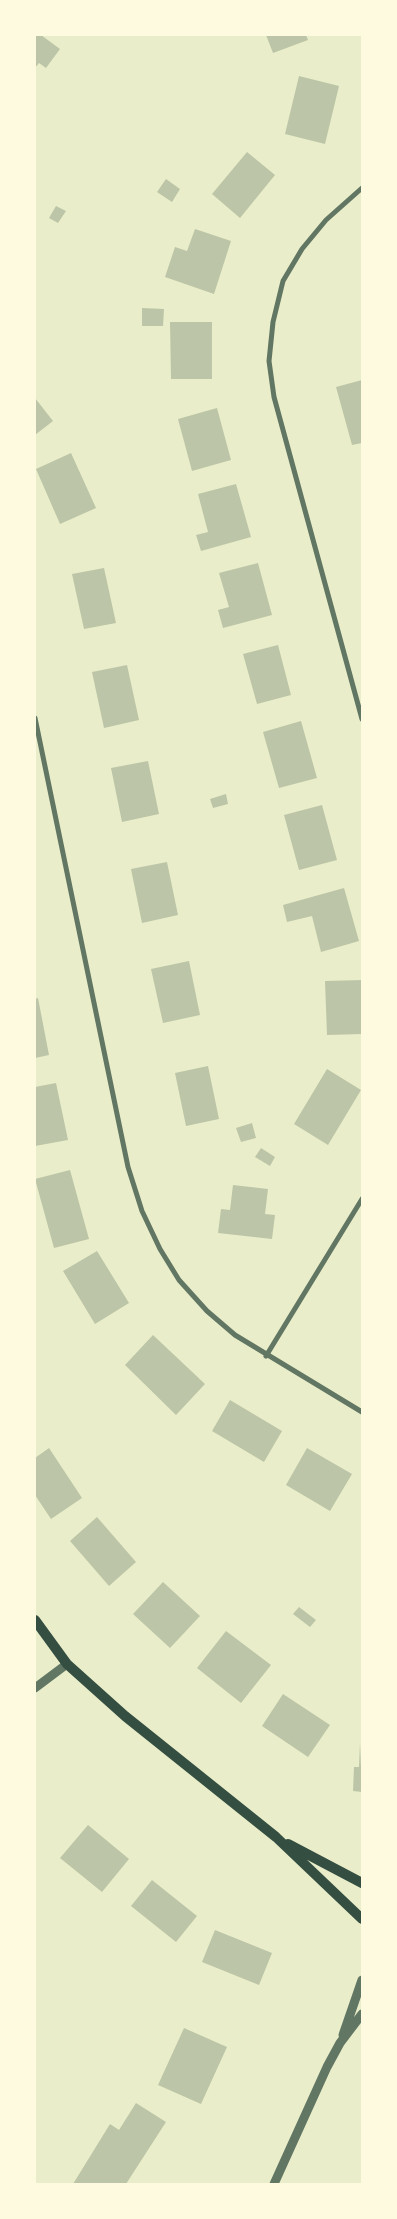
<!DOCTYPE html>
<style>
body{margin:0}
#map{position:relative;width:397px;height:2219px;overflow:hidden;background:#e9edc9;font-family:Figtree,sans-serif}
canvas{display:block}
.frame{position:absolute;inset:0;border:36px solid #fefae0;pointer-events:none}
</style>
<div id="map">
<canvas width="397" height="2219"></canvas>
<div class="frame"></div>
</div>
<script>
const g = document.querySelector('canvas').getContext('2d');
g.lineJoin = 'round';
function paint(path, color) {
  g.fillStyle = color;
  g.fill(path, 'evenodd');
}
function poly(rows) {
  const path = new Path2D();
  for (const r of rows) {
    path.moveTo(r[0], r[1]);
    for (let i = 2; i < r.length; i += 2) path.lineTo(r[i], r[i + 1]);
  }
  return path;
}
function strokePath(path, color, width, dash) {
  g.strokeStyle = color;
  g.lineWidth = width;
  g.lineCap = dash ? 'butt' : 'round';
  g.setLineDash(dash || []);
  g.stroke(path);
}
const building = poly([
 [35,35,41,35,60,49,46,68,39,63,35,68],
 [266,35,306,35,308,40,273,53],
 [299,76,339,86,325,144,285,134],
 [247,152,275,175,240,218,212,194],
 [166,179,180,189,172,202,157,192],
 [56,206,66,211,58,223,49,218],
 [195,229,231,241,214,294,165,277,175,247,187,251],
 [142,308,164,309,163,326,142,326],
 [170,322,212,322,212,379,171,379],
 [362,380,362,443,352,445,336,387],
 [35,398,53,421,35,435],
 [217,408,231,460,192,471,178,419],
 [71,453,96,508,60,524,36,469],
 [236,484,251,537,201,551,196,535,208,532,198,494],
 [258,563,272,615,223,628,218,610,229,607,219,573],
 [104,568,116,623,84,629,72,574],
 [278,645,291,695,257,704,243,654],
 [127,665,139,720,104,728,92,672],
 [301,721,317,778,279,788,263,732],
 [148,761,159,814,122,822,111,768],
 [226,794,228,804,213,808,210,799],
 [322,805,337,860,299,870,284,815],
 [167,862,178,915,142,923,131,869],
 [344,888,359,941,321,952,312,916,287,922,283,905],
 [189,961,200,1015,163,1023,151,969],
 [362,980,362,1034,327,1035,325,981],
 [38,998,49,1055,35,1058,35,999],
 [208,1066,219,1119,186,1126,175,1073],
 [327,1069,361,1090,328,1145,294,1124],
 [56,1083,68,1140,35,1146,35,1087],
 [252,1123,256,1138,241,1142,236,1128],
 [261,1148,275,1157,270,1166,255,1157],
 [70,1170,89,1239,54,1248,35,1179],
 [233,1185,268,1189,265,1214,275,1215,272,1239,218,1233,221,1209,230,1210],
 [97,1251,129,1303,95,1324,63,1271],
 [153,1335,205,1384,176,1415,125,1365],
 [230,1400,282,1431,264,1462,212,1431],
 [49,1448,82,1498,51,1519,35,1495,35,1458],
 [307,1448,352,1474,330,1511,286,1485],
 [97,1517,136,1562,109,1586,70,1541],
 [163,1582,200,1616,170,1648,133,1614],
 [299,1607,316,1620,310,1627,293,1614],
 [226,1631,271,1665,241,1703,197,1668],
 [283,1694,330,1725,308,1757,262,1726],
 [360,1743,362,1792,353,1791,354,1767,359,1767],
 [88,1825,129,1859,102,1892,60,1858],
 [152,1880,197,1916,176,1942,131,1906],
 [215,1930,272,1953,259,1985,202,1962],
 [184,2028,227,2047,201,2104,158,2085],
 [136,2103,166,2122,126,2184,73,2184,110,2124,119,2130]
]);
const minor = poly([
 [362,188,326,220,302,249,283,281,273,322,269,361,274,397,362,719],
 [35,718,128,1167,142,1211,160,1249,179,1280,207,1311,235,1335,362,1412],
 [266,1356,362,1199]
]);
const tertiary = poly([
 [35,1688,67,1664],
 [343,2035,362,1980],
 [274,2184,327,2067,340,2043,362,2014]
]);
const secondary = poly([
 [35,1620,67,1664,125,1716,276,1837,362,1919],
 [288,1844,362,1883]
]);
paint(building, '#bcc5a7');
strokePath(minor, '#617663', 5);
strokePath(tertiary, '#617663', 9);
strokePath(secondary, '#344e41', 10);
</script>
